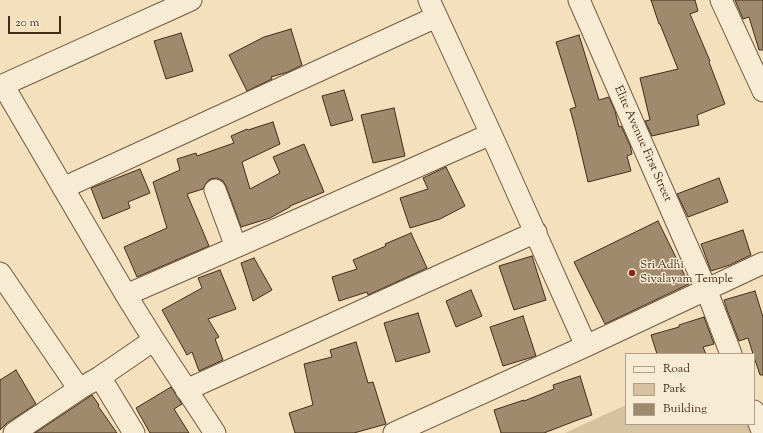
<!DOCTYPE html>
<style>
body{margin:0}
#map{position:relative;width:763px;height:433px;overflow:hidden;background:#f4e0bc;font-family:"Sorts Mill Goudy",serif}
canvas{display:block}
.legend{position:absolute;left:625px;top:353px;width:130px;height:72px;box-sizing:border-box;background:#f8ebd3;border:1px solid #b09f88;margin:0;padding:5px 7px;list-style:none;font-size:12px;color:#432c18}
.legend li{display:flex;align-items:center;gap:8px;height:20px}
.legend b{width:20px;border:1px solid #b09f88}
.scale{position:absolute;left:8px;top:16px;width:53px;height:18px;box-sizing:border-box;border:2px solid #432c18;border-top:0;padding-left:5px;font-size:12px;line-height:14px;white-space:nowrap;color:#432c18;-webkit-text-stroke:3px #f8ebd3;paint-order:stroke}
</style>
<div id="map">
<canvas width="763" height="433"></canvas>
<ul class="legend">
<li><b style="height:5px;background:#f8ebd3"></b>Road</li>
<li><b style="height:11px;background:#d6c1a0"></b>Park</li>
<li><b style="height:11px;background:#9f8a6d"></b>Building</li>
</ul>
<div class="scale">20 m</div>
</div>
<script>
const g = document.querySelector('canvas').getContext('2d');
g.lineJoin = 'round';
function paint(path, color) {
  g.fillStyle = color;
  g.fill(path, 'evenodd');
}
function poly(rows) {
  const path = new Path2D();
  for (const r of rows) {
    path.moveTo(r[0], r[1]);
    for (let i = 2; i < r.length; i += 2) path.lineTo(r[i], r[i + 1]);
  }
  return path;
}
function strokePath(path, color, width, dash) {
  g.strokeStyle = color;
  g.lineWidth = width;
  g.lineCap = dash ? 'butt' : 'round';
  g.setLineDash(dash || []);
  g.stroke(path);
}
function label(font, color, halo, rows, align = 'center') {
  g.font = font + ' "Sorts Mill Goudy",serif';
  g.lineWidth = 3;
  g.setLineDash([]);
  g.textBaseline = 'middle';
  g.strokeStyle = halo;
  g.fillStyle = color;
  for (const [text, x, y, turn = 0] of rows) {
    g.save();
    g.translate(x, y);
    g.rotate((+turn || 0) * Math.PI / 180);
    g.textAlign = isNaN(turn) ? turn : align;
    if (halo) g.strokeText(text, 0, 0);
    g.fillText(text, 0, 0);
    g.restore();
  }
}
const green = poly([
 [626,405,626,424,752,424,755,433,565,433]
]);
const building = poly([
 [651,0,695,0,698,11,690,14,710,61,709,62,725,104,697,115,699,125,652,136,645,121,650,120,640,78,678,69,660,24,659,24,651,0],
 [735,0,763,0,763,50,759,50,749,17,743,19,735,0],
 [291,29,302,65,288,72,271,77,272,79,247,91,229,55,264,37,291,29],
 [181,33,193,71,166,79,154,41,181,33],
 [579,35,599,100,609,97,615,111,619,127,621,126,630,145,632,154,627,156,631,171,588,182,576,131,570,109,576,107,556,42,579,35],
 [344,90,353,120,331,126,322,96,344,90],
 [394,108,405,156,373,163,361,115,394,108],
 [273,122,280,144,242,162,250,189,280,173,273,157,304,144,324,192,290,206,290,207,270,218,241,227,226,186,223,181,217,178,210,179,206,183,203,189,187,194,209,246,137,277,124,247,167,228,153,182,180,170,177,159,196,153,197,156,234,143,231,136,247,129,248,130,273,122],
 [446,167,465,206,440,219,410,228,400,198,428,189,423,178,446,167],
 [140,169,150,193,128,202,130,208,103,219,91,188,140,169],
 [719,178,728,202,688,217,677,194,719,178],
 [658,221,689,284,605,324,574,262,658,221],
 [743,230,751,255,730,265,711,271,701,244,743,230],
 [411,233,427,268,368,295,367,292,339,301,332,277,357,269,353,260,386,246,385,244,411,233],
 [532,256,546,300,514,310,499,266,532,256],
 [254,258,272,290,253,301,241,263,254,258],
 [220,270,236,309,208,319,219,337,215,339,223,360,199,371,192,352,187,355,162,310,202,288,198,278,220,270],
 [471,290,482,316,456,327,446,301,471,290],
 [755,291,763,317,763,375,760,375,754,357,754,354,753,354,748,338,739,341,727,310,724,300,755,291],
 [418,313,430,352,396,362,384,323,418,313],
 [523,316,536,356,503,366,490,327,523,316],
 [704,317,714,344,703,347,706,354,657,354,651,335,679,327,679,325,704,317],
 [356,342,368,383,373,382,386,424,354,433,295,433,289,413,313,405,304,364,332,357,330,350,356,342],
 [16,370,36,404,7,423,0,430,0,380,16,370],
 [580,376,592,415,575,421,544,433,501,433,494,410,524,400,524,401,554,389,553,385,580,376],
 [171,387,182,404,174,409,189,433,150,433,136,408,171,387],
 [92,395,99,405,98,406,117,433,35,433,92,395]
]);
const minor = poly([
 [429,0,491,134,586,346],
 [579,0,706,289,731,354],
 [721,0,763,91],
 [63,188,436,17],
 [236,247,491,134],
 [0,273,79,389,100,377,154,340,215,433],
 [126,295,236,247,215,190],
 [154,340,126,295,3,85,191,0],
 [100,377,134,433],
 [186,390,536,232],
 [754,411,763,433],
 [14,433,79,389],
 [394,433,586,346,763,263]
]);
const markers = [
 [632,273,4,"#8f2418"]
];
const streetNames = [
 ["Elite Avenue First Street",642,144,66]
];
const poiNames = [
 ["Sri Adhi",640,266],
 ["Sivalayam Temple",640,280]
];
paint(green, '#d6c1a0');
paint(building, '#9f8a6d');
strokePath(building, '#432c18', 1);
strokePath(minor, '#6f5941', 23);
strokePath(minor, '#f8ebd3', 21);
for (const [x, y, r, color] of markers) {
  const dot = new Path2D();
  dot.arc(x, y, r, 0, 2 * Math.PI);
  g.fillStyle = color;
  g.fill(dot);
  strokePath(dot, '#f8ebd3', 1.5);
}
label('12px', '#432c18', '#f8ebd3', streetNames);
label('12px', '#432c18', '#f8ebd3', poiNames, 'left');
</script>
